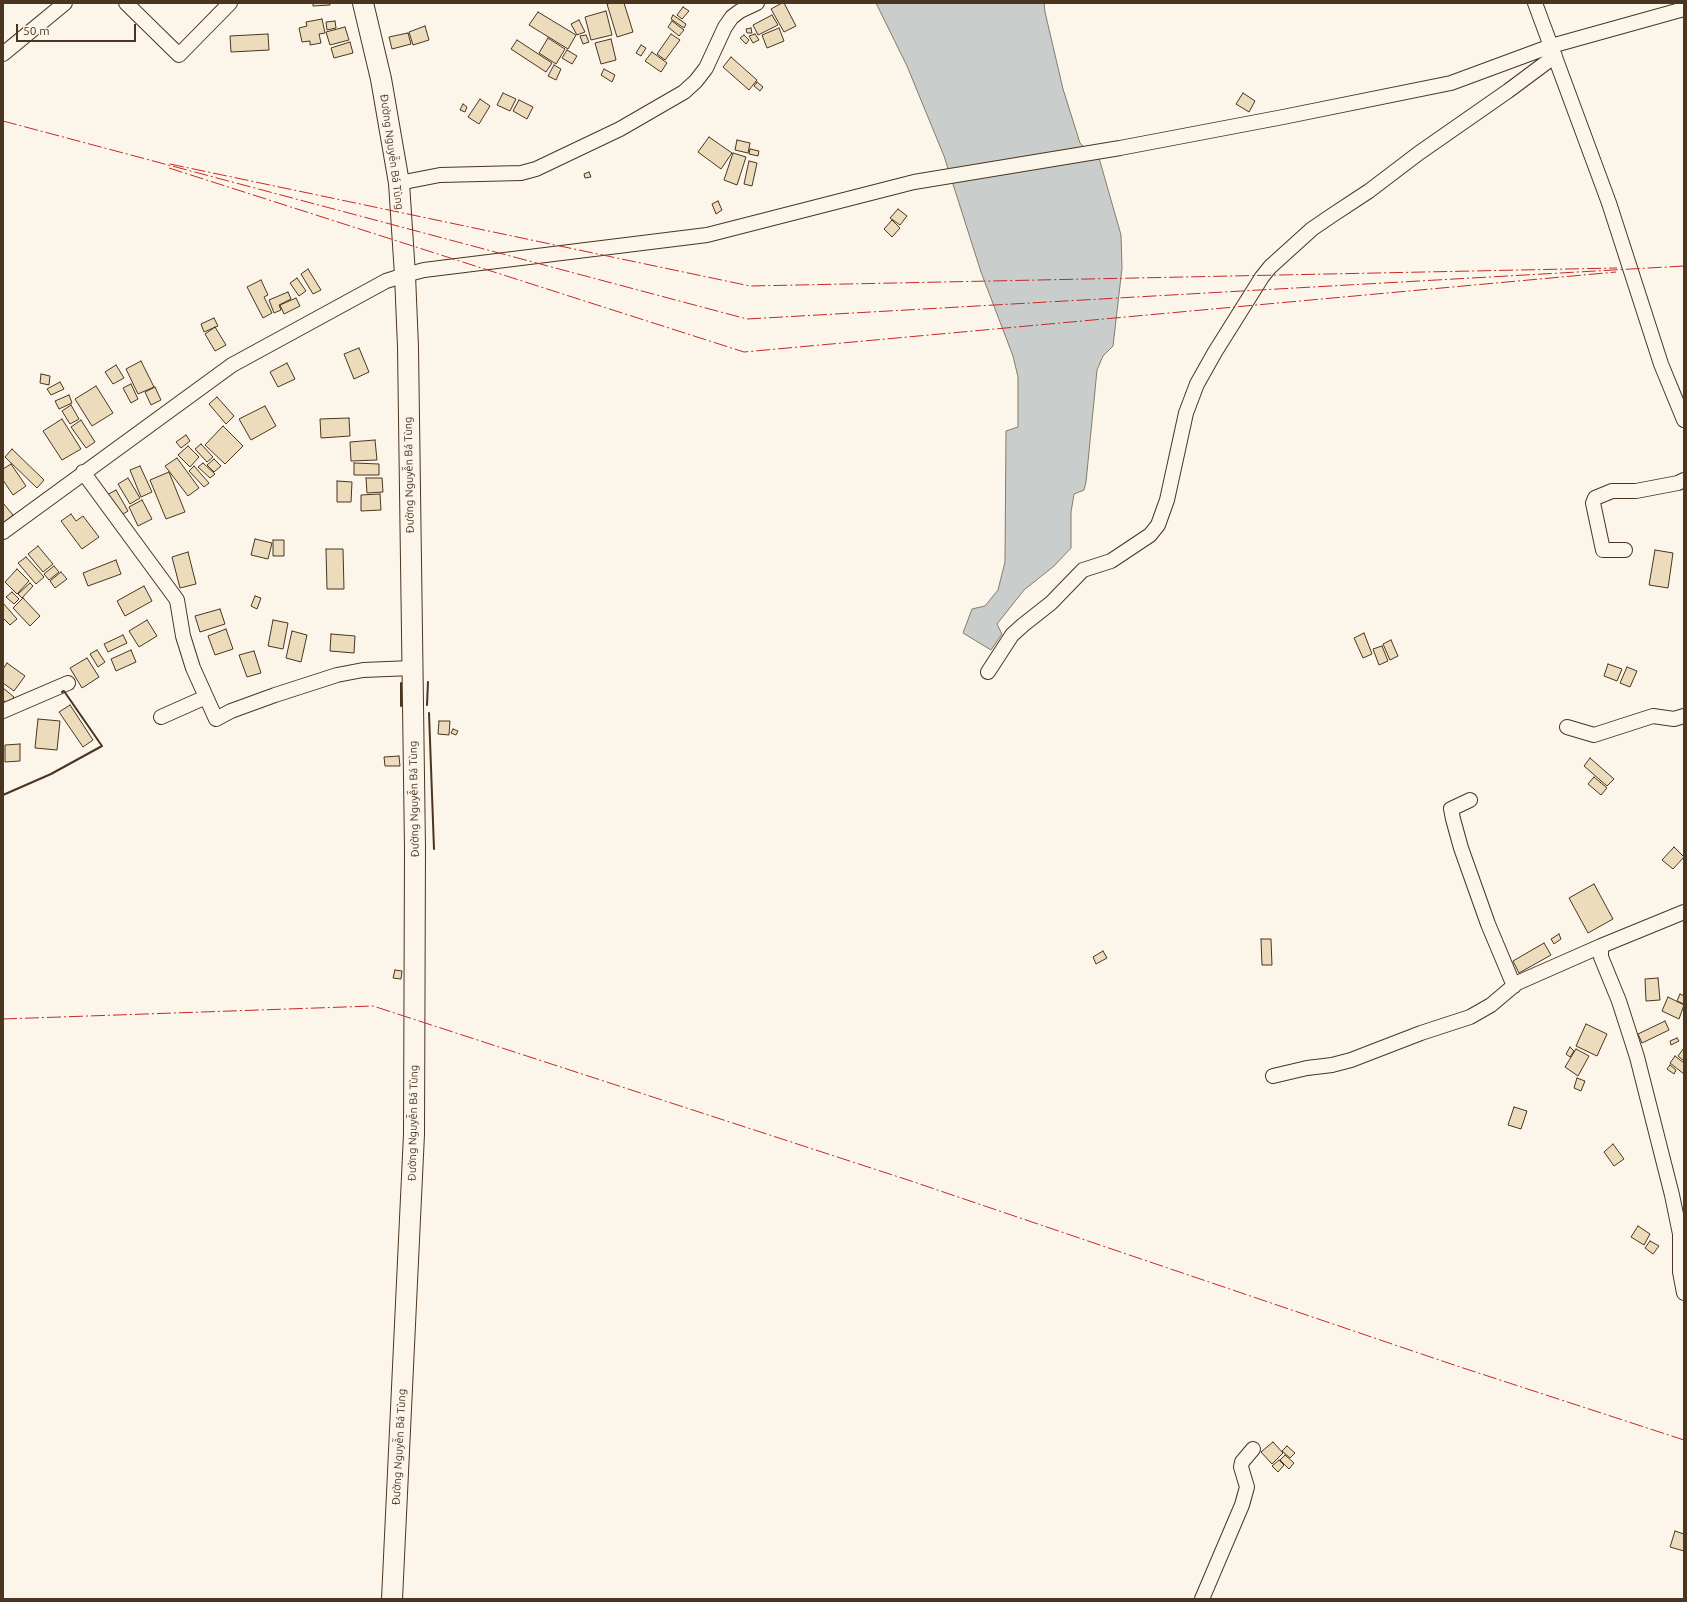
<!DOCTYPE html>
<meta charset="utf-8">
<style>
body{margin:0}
#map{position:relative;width:1687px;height:1602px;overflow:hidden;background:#fbf6e9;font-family:Ubuntu,sans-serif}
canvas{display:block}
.frame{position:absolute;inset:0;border:4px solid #4a3520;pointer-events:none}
.scale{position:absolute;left:16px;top:24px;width:120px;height:18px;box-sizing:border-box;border:2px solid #4a3520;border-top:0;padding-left:5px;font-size:12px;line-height:14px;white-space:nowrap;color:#4a3520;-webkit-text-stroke:3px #fbf6e9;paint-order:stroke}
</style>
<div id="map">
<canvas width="1687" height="1602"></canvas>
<div class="frame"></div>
<div class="scale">50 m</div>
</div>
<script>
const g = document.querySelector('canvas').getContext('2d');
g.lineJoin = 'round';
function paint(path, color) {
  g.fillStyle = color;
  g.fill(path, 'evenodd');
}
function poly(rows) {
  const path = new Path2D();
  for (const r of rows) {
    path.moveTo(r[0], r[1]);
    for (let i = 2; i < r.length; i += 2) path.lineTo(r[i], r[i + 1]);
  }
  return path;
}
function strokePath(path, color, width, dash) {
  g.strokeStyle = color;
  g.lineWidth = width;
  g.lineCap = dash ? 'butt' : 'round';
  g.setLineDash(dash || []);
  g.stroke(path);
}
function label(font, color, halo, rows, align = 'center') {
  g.font = font + ' Ubuntu,sans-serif';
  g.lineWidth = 3;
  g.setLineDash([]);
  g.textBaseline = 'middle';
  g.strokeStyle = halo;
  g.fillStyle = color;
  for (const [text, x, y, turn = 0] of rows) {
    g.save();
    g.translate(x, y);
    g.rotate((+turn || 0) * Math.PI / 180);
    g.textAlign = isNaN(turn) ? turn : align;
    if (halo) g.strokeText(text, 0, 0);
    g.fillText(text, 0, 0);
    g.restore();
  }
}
const water = poly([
 [876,3,1044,3,1045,12,1063,89,1080,143,1088,151,1099,158,1121,235,1122,268,1113,346,1103,356,1097,370,1086,482,1084,490,1074,494,1071,512,1071,548,1054,566,1024,590,997,624,1002,634,991,650,963,633,972,609,985,606,998,590,1005,562,1006,431,1018,427,1018,377,1013,356,981,272,944,156,907,66,876,3]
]);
const building = poly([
 [313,3,330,3,330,5,313,6,313,3],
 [611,3,624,3,633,32,617,37,607,4,611,3],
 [782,3,784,3,796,26,784,32,771,9,782,3],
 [683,7,689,11,682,19,677,15,683,7],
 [606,11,612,35,591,40,585,17,606,11],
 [538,12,576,35,568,49,529,25,538,12],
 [673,15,686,24,684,28,671,19,673,15],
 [772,15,778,25,758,35,753,25,772,15],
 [322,19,325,33,319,34,321,43,310,45,310,41,302,42,299,28,307,26,306,22,322,19],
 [579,20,585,32,577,35,571,24,579,20],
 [335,21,336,28,327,30,326,22,335,21],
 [672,21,684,30,679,36,668,27,672,21],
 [425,26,429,40,413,45,409,32,425,26],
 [345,27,349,40,330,45,326,32,345,27],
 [751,28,752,33,747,33,746,29,751,28],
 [779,28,784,41,767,48,762,35,779,28],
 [408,33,411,44,392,49,389,37,408,33],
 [268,34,269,50,231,52,230,36,268,34],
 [671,34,680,40,665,60,657,54,671,34],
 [755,34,759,40,753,43,749,36,755,34],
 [586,35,589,42,583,44,580,36,586,35],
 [744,35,749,40,746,44,740,38,744,35],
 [548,38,565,49,556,64,539,53,548,38],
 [611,39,616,60,601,64,595,43,611,39],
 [517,40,552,63,546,72,511,49,517,40],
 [350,42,353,53,334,58,331,48,350,42],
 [641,45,646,48,641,56,636,53,641,45],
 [567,50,577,56,572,64,562,58,567,50],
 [652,52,667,63,661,72,645,61,652,52],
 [731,57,757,80,749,90,723,67,731,57],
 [554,65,561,69,556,80,548,76,554,65],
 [604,69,615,75,612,82,601,75,604,69],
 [757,82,763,87,760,91,754,86,757,82],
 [503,93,516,99,510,111,497,105,503,93],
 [1243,93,1255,101,1249,112,1236,104,1243,93],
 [480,99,490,106,479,124,468,117,480,99],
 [519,100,533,107,527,119,513,111,519,100],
 [463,104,467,107,465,112,460,110,463,104],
 [709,137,732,153,721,169,698,152,709,137],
 [737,140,750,143,748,153,735,150,737,140],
 [750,149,759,151,758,156,749,154,750,149],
 [733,153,746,157,737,185,724,180,733,153],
 [749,161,757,163,752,186,744,184,749,161],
 [589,172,591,177,585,178,584,174,589,172],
 [718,201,722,210,716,214,712,204,718,201],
 [898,209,907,216,900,225,890,218,898,209],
 [892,220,900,228,892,237,884,229,892,220],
 [308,269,321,290,313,294,301,274,308,269],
 [297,278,306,291,299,296,290,283,297,278],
 [261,280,268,295,264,297,272,313,263,318,247,287,261,280],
 [288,292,291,299,279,305,281,310,274,313,269,300,288,292],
 [296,298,300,306,284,314,280,305,296,298],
 [214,318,218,326,204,332,201,324,214,318],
 [215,327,226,345,215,351,205,334,215,327],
 [359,348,369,372,354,379,344,354,359,348],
 [141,361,154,387,138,394,126,369,141,361],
 [287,363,295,379,278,387,270,372,287,363],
 [116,365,124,378,113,384,105,372,116,365],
 [41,374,50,376,49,385,40,383,41,374],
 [60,382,64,389,51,395,47,389,60,382],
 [131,384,138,399,131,403,123,388,131,384],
 [96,386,113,413,92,426,75,399,96,386],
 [155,387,161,400,151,405,145,392,155,387],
 [69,395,72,403,59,409,55,401,69,395],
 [217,397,234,416,226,424,209,404,217,397],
 [71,405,79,419,70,424,62,411,71,405],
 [265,406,276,426,251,440,239,419,265,406],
 [349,418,350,436,321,438,320,419,349,418],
 [62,419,81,449,62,460,43,431,62,419],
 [81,420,95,442,86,448,71,427,81,420],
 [223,426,243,446,225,464,205,445,223,426],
 [186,435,190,441,181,448,176,442,186,435],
 [375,440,377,460,351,461,350,442,375,440],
 [201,444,213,457,207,462,195,449,201,444],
 [188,446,199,457,190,467,178,455,188,446],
 [12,449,44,480,37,488,5,457,12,449],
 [177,458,199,488,188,496,165,466,177,458],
 [214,459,221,466,214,472,207,465,214,459],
 [203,463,215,474,210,478,198,467,203,463],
 [354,463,379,464,379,475,354,475,354,463],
 [11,464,26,486,13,495,3,480,3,469,11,464],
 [140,466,152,492,141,497,130,470,140,466],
 [194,466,209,483,204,487,189,471,194,466],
 [169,472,185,512,166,519,150,480,169,472],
 [128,478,140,498,130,504,118,484,128,478],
 [366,478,382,478,383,492,367,493,366,478],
 [337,481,352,482,351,502,337,502,337,481],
 [116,490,128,511,118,517,105,496,116,490],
 [380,494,381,510,361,511,361,495,380,494],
 [142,500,152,519,138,526,129,507,142,500],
 [3,503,13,515,3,523,3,503],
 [71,514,76,521,83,516,99,537,82,549,61,521,71,514],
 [255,539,272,543,268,559,251,555,255,539],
 [273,540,284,540,284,556,273,556,273,540],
 [38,546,53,564,43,572,28,554,38,546],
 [326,549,343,549,344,589,327,589,326,549],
 [1655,550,1673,553,1668,588,1649,585,1655,550],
 [188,552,196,584,180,588,172,557,188,552],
 [26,557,44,577,36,584,18,563,26,557],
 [116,560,121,574,88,586,83,573,116,560],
 [54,566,59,572,49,580,44,574,54,566],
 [17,569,29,581,17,594,5,582,17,569],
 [61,572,67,579,55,588,50,581,61,572],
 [30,583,33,586,22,598,18,594,30,583],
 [144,586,152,601,125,616,117,601,144,586],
 [12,592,19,599,14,604,6,597,12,592],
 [255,596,261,598,257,609,251,606,255,596],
 [23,598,40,616,30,626,13,608,23,598],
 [3,603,17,619,10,625,3,618,3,603],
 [220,609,225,624,200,632,195,616,220,609],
 [147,620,157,636,139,647,129,631,147,620],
 [273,620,288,623,283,649,268,646,273,620],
 [226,629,233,649,215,655,208,636,226,629],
 [292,631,307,635,301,662,286,658,292,631],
 [1364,633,1372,654,1363,658,1354,638,1364,633],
 [331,634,355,636,354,653,330,651,331,634],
 [123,635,127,643,108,652,104,644,123,635],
 [1391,640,1398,656,1390,660,1383,644,1391,640],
 [1382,646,1388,661,1379,665,1373,649,1382,646],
 [97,650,105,662,98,667,90,654,97,650],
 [131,650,136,662,116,671,111,659,131,650],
 [254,651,261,673,247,677,239,655,254,651],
 [87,658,99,677,82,688,70,668,87,658],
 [7,663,25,676,14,691,3,683,3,669,7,663],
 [1608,664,1622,669,1617,681,1604,676,1608,664],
 [1627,667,1637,671,1630,687,1620,683,1627,667],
 [3,688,14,697,8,704,3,700,3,688],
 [70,705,93,740,83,747,59,712,70,705],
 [38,719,60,721,57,750,35,748,38,719],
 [439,721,450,721,449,735,438,734,439,721],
 [453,729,458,731,456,735,451,733,453,729],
 [20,744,20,761,5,762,5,745,20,744],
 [399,756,400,766,385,766,384,757,399,756],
 [1590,758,1614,779,1607,786,1584,766,1590,758],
 [1594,777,1607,788,1601,795,1588,784,1594,777],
 [1674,847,1684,857,1673,869,1662,860,1674,847],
 [1594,884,1613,919,1588,933,1569,898,1594,884],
 [1559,934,1561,939,1554,944,1551,939,1559,934],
 [1261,939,1271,939,1272,965,1262,965,1261,939],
 [1544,943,1551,955,1519,973,1513,961,1544,943],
 [1103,951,1107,958,1096,964,1093,957,1103,951],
 [395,970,402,971,401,979,393,978,395,970],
 [1658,978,1660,1000,1646,1001,1645,979,1658,978],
 [1680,994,1684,996,1684,1004,1677,1001,1680,994],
 [1668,997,1684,1005,1679,1019,1662,1011,1668,997],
 [1665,1021,1669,1030,1642,1043,1638,1034,1665,1021],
 [1586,1024,1607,1034,1597,1056,1576,1046,1586,1024],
 [1677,1038,1679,1041,1671,1045,1670,1041,1677,1038],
 [1570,1047,1574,1051,1570,1057,1566,1054,1570,1047],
 [1684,1048,1684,1061,1678,1056,1684,1048],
 [1576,1049,1589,1056,1578,1076,1565,1067,1576,1049],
 [1675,1056,1684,1063,1684,1074,1670,1063,1675,1056],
 [1670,1065,1676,1070,1674,1074,1667,1069,1670,1065],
 [1577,1078,1585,1081,1581,1091,1574,1088,1577,1078],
 [1514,1107,1527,1111,1521,1129,1508,1125,1514,1107],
 [1613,1144,1624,1159,1614,1166,1604,1152,1613,1144],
 [1638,1226,1650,1234,1644,1245,1631,1237,1638,1226],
 [1650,1241,1659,1246,1653,1254,1645,1248,1650,1241],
 [1273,1442,1283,1453,1272,1464,1261,1452,1273,1442],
 [1287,1446,1295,1453,1290,1458,1282,1451,1287,1446],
 [1285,1455,1294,1463,1289,1469,1280,1460,1285,1455],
 [1279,1460,1284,1465,1278,1472,1272,1466,1279,1460],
 [1675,1531,1684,1534,1684,1551,1670,1547,1675,1531]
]);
const minor = poly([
 [126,3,179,55,230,3],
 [1535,3,1609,203,1661,364,1684,420],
 [3,54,65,3],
 [399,183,440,175,521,173,536,169,620,129,684,92,696,81,706,68,725,27,732,17,740,11,757,3],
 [83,472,177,600,183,636,193,668,216,719,231,711,275,695,337,675,363,670,412,668],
 [3,532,232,365,386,281,405,275,424,270,707,235,914,182,1120,148,1283,117,1451,83,1551,46,1684,9],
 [1625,550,1603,550,1593,503,1595,498,1612,491,1636,491,1678,483,1684,480],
 [988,672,1012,635,1023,625,1051,603,1083,570,1111,561,1150,535,1158,525,1167,500,1186,413,1197,384,1215,352,1262,277,1270,267,1312,229,1331,216,1369,191,1419,153,1508,91,1555,56],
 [3,711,68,683],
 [161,717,206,697],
 [1567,727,1594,735,1653,716,1674,719,1684,716],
 [1470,800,1451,809,1453,819,1461,848,1488,924,1514,986],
 [1684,912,1601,946,1601,957,1619,1001,1637,1057,1672,1195,1680,1234,1680,1272,1684,1293],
 [1273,1076,1307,1068,1332,1065,1351,1060,1421,1033,1470,1017,1491,1005,1517,983,1601,946],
 [1202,1599,1242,1505,1247,1487,1241,1467,1242,1462,1253,1449]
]);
const secondary = poly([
 [363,3,381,79,399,183,405,275,408,347,415,848,414,1134,392,1599]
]);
const wall = poly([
 [427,705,428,682],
 [401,706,401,683],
 [429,713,434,849],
 [3,795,51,774,102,746,64,691,62,692]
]);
const power = poly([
 [3,121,747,319,1684,266],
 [170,164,750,286,1617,268],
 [169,168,744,352,1616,272],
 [3,1019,373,1006,908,1180,1457,1366,1684,1440]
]);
const streetNames = [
 ["Đường Nguyễn Bá Tùng",392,152,82],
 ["Đường Nguyễn Bá Tùng",409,475,-91],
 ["Đường Nguyễn Bá Tùng",414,799,-91],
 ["Đường Nguyễn Bá Tùng",413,1123,-89],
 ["Đường Nguyễn Bá Tùng",399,1447,-87]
];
paint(water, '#c9cecd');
strokePath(water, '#887966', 1);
paint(building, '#ecdcbc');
strokePath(building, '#4a3520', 1);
strokePath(minor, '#4a3520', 16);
strokePath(secondary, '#4a3520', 22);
strokePath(minor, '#fbf6e9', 14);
strokePath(secondary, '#fbf6e9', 20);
strokePath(wall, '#4a3520', 2);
strokePath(power, '#c62828', 1, [14, 3, 2, 3]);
label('11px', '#4a3520', '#fbf6e9', streetNames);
</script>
